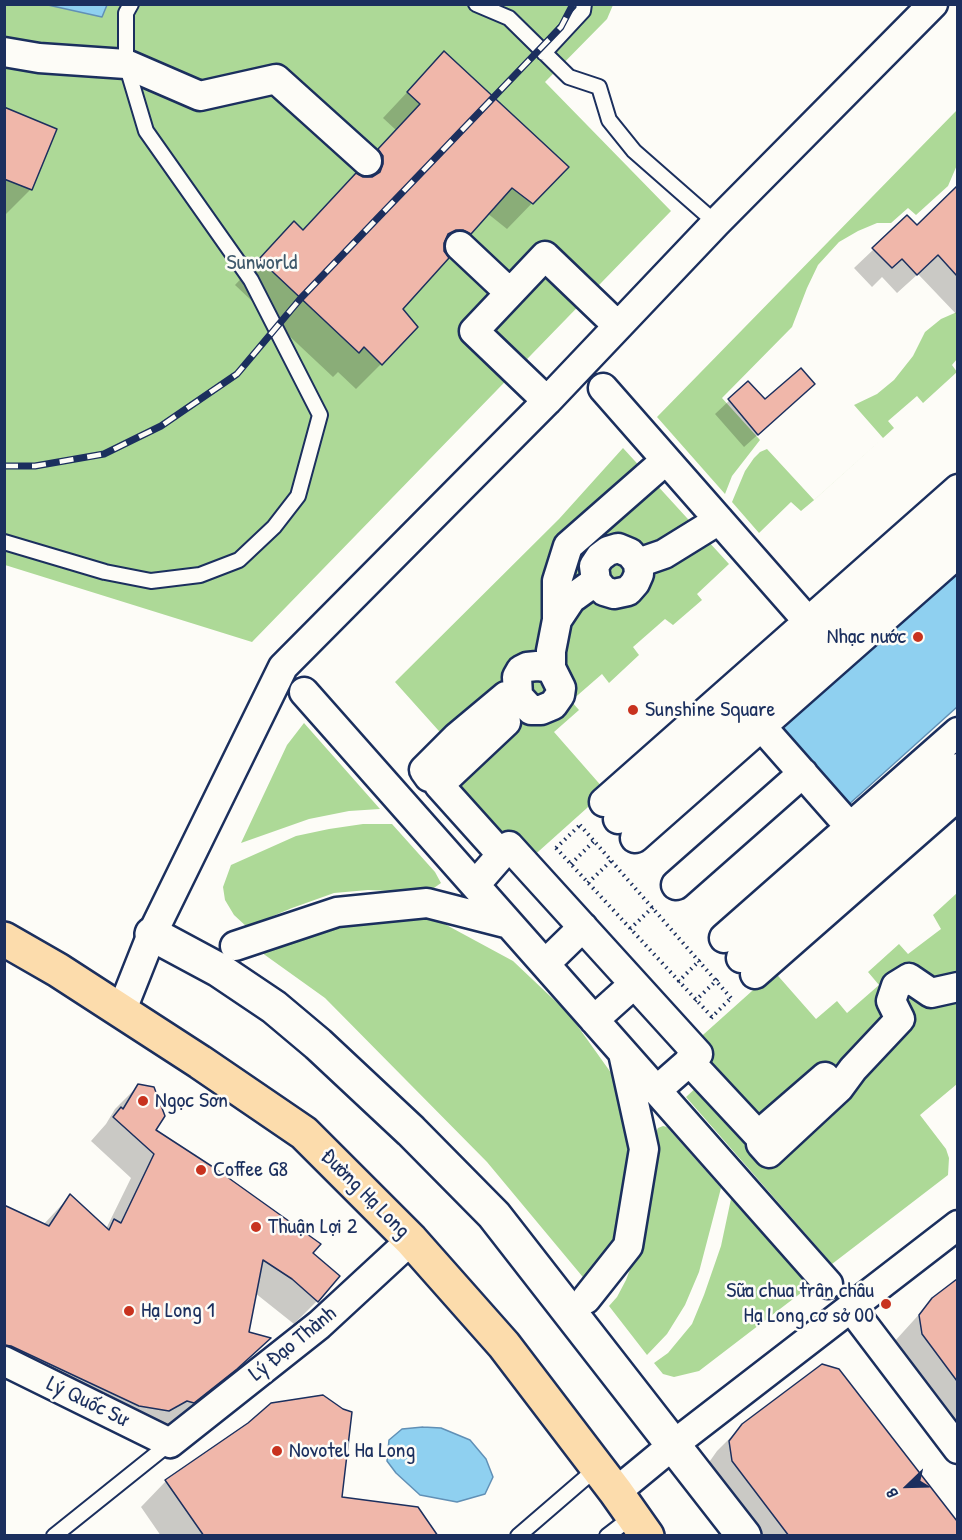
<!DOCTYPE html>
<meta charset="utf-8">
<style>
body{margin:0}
#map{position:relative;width:962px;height:1540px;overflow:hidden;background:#fdfcf7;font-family:"Patrick Hand",sans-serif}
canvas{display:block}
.frame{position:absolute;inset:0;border:6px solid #1b2f5e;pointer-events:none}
.north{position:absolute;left:878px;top:1456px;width:60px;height:60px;-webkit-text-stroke:4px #fdfcf7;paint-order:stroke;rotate:247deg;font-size:16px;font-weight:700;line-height:24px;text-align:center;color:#1b2f5e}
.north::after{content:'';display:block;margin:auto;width:21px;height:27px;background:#1b2f5e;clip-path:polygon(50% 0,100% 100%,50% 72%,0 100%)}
</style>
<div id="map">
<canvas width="962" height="1540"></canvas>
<div class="frame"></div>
<div class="north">B</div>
</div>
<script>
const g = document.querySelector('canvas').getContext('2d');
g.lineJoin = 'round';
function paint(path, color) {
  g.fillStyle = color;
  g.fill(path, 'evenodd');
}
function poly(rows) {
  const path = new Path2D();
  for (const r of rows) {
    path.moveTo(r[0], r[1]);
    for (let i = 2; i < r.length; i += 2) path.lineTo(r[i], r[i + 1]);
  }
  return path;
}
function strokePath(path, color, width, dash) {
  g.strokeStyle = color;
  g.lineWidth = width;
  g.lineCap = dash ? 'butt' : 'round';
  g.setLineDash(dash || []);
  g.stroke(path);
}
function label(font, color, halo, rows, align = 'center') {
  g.font = font + ' "Patrick Hand",sans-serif';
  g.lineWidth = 5;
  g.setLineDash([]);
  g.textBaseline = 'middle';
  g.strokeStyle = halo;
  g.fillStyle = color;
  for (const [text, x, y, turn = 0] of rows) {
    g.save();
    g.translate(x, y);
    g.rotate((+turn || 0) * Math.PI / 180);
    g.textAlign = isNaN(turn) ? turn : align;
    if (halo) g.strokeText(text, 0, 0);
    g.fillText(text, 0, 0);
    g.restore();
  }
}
const green = poly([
 [4,5,613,5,607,19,545,82,671,211,252,642,5,565],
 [957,110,957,165,948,186,916,215,908,208,891,223,877,223,858,231,839,242,818,265,807,288,792,327,722,398,760,440,732,476,725,494,657,417],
 [957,312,957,359,952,365,957,372,923,403,917,396,888,421,894,428,883,438,813,501,801,511,791,502,759,533,732,502,745,471,754,458,760,452,767,449,814,500,883,438,854,405,877,394,894,380,913,356,925,332,941,319],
 [623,448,729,564,697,594,702,600,673,625,665,619,633,647,639,655,609,683,602,674,571,701,579,710,554,732,604,789,587,808,520,868,445,783,447,740,395,682,559,519],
 [304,723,380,809,349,811,309,819,241,843,287,745],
 [363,824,392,824,435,872,441,883,431,890,417,892,368,890,334,893,292,908,247,927,234,915,225,900,223,887,231,865,296,836,329,829],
 [957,893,957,1084,920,1115,946,1149,949,1158,948,1175,832,1264,686,1097,699,1085,754,1128,685,1051,752,991,772,969,816,1019,837,1001,847,1013,879,985,868,972,899,944,908,954,941,929,933,915],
 [376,915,439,921,513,961,569,1014,614,1077,630,1131,628,1204,609,1257,592,1288,487,1162,325,998,258,950,280,941],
 [663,1126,667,1127,721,1188,699,1272,685,1305,667,1334,647,1355,609,1306,617,1297,626,1280,644,1232,653,1179,653,1138,658,1128],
 [731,1199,810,1286,699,1371,674,1377,663,1374,654,1363,668,1353,692,1324,704,1295,721,1246]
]);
const water = poly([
 [48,5,107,5,102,17,48,5],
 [957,567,957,707,847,806,778,728,957,567],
 [423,1427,441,1428,470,1440,486,1459,493,1477,485,1494,457,1502,420,1495,396,1473,387,1461,389,1440,402,1429,423,1427]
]);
const shadow = poly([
 [444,53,567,167,507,229,487,213,446,256,401,309,381,364,356,389,338,372,333,377,235,285,294,223,302,231,396,130,383,118],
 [4,109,31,189,6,214,4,214],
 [958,188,958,316,918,274,897,293,882,277,872,287,854,268,874,249,917,227],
 [748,383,765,402,800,397,744,447,715,414],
 [138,1086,154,1131,311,1253,317,1301,294,1324,255,1293,247,1333,245,1361,212,1392,169,1426,163,1423,144,1434,4,1377,4,1207,43,1225,70,1196,106,1229,131,1178,91,1141,106,1124,115,1109],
 [958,1281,958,1440,894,1342,933,1299],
 [838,1370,958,1524,958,1536,745,1536,705,1468,717,1451,743,1425],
 [166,1481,341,1499,435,1536,161,1536,141,1507]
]);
const building = poly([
 [444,51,569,167,533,204,512,188,471,234,463,230,456,230,448,234,444,243,444,251,449,258,403,309,418,327,382,365,364,347,359,353,259,259,294,221,303,230,356,173,363,177,372,177,380,172,383,164,383,156,378,149,420,104,407,92,444,51],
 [4,107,57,129,32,190,4,179,4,107],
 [957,186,957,276,938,255,917,275,902,259,892,268,872,248,907,215,917,225,957,186],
 [801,368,815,384,758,435,728,399,748,381,765,399,801,368],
 [138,1084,154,1087,165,1116,156,1130,216,1169,321,1244,313,1253,340,1276,318,1302,292,1279,263,1260,249,1332,271,1338,237,1369,194,1403,187,1401,169,1411,139,1406,11,1346,4,1345,4,1205,49,1226,70,1194,109,1230,114,1219,121,1223,154,1154,113,1117,121,1107,123,1109,138,1084],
 [957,1279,957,1381,922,1334,919,1315,932,1298,957,1279],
 [822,1364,839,1369,957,1521,957,1536,789,1536,732,1461,729,1441,742,1424,822,1364],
 [323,1395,343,1409,352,1412,342,1497,418,1507,438,1536,204,1536,165,1480,248,1423,271,1403,323,1395]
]);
const path = poly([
 [580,825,731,998],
 [556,848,712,1017],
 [556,848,581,824],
 [571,864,595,840],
 [588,883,613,859],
 [630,929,653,907],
 [678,982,700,960],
 [695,1001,718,979],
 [711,1018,731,998]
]);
const lane = poly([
 [476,4,509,18,569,77,599,87,609,120,634,151,716,223],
 [544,53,583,11,584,4],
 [4,542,105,572,151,581,200,575,239,560,274,527,298,496,320,415,251,280,146,131,126,64,126,13,131,4],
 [54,1536,170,1443],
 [518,1536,598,1467],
 [607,1536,633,1516]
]);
const street = poly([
 [4,52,39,58,126,64,200,96,276,79,367,161],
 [460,246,510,293],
 [603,388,820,635],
 [547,401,474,331,545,256,618,326],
 [596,581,594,566,600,557,608,551,618,548,630,553,638,563],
 [557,620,557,581,568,546,666,460],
 [304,692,828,1284],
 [518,696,517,677,521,670,527,667,537,666,551,668],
 [761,726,850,827],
 [604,802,958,489],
 [618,819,958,521],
 [635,838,958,553],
 [501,854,439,785,506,722,499,715,429,777,424,770,457,737,506,696,518,696,531,710,541,710,553,705,560,695,561,688,551,668,551,651,557,620,571,599,596,581,604,591,614,594,628,591,635,583,639,574,638,563,664,554,719,520],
 [475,885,509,846,698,1054,657,1090],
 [676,885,803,773],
 [724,938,958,732],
 [235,946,337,912,427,903,509,924],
 [741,958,958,768],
 [545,964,583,927],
 [755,974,958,796],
 [121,1012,152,934,283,667,547,401,716,223,933,4],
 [594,1020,634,984],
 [689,1061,758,1135,825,1077,830,1084,761,1144,769,1153,839,1088,853,1069,900,1019,891,1001,896,986,909,978,931,993,958,987],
 [586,1299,628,1246,644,1149,623,1053],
 [851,1308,958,1449],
 [4,1361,170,1443,319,1325,411,1240],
 [616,1492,673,1445,958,1225]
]);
const secondary = poly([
 [152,934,219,970,274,1007,318,1044,411,1131,494,1215,744,1536]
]);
const primary = poly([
 [4,939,58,970,200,1062,304,1133,411,1240,504,1345,616,1492,647,1536]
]);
const rail = poly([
 [4,466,35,466,104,454,161,426,237,374,301,298,561,27,573,4]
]);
const markers = [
 [918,637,6,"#c8321e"],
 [633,710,6,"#c8321e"],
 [143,1101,6,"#c8321e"],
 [201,1170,6,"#c8321e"],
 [256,1227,6,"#c8321e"],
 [886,1304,6,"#c8321e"],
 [129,1311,6,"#c8321e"],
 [277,1451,6,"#c8321e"]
];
const parkNames = [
 ["Sunworld",262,263]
];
const poiNames = [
 ["Nhạc nước",906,637,"right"],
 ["Sunshine Square",645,710],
 ["Ngọc Sơn",155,1101],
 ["Coffee G8",213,1170],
 ["Thuận Lợi 2",268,1227],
 ["Sữa chua trân châu",874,1291,"right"],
 ["Hạ Long cơ sở 00",874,1316,"right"],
 ["Hạ Long 1",141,1311],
 ["Novotel Ha Long",289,1451]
];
const streetNames = [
 ["Đường Hạ Long",365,1194,45],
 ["Lý Đạo Thành",293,1344,-39],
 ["Lý Quốc Sư",87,1402,26]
];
paint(green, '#add997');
paint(water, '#8fd0f0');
strokePath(water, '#6190b6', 1.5);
paint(shadow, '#0003');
paint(building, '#f0b7aa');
strokePath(building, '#1b2f5e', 1.5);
strokePath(lane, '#1b2f5e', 18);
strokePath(street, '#1b2f5e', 33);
strokePath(secondary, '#1b2f5e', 38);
strokePath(primary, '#1b2f5e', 38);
strokePath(path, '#1b2f5e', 4, [1.5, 4.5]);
strokePath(lane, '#fdfcf7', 14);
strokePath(street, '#fdfcf7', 28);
strokePath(secondary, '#fdfcf7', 33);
strokePath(primary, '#fcdcac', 33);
strokePath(rail, '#1b2f5e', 7);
strokePath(rail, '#fdfcf7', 4.5, [14]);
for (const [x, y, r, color] of markers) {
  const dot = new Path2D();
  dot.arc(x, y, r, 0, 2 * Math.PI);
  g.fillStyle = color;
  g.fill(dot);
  strokePath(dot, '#fdfcf7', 2);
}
label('22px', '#405a6c', '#fdfcf7', parkNames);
label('22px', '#1b2f5e', '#fdfcf7', poiNames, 'left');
label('22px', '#1b2f5e', '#fdfcf7', streetNames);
</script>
